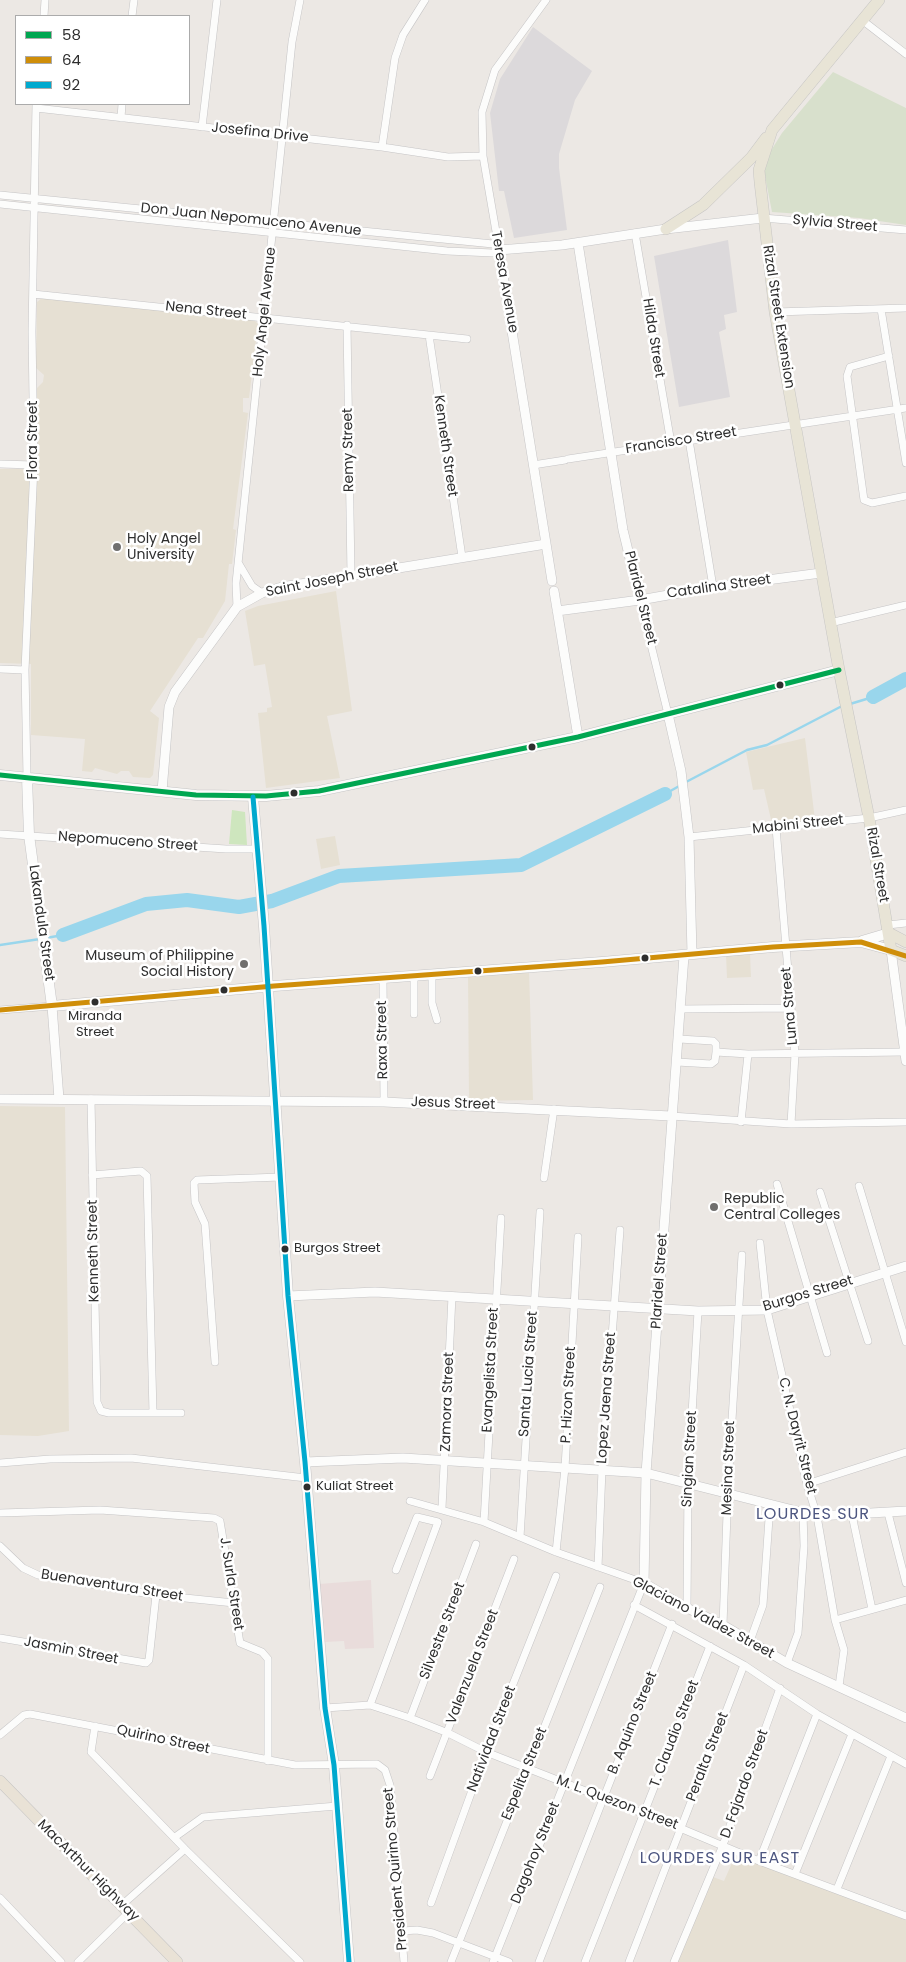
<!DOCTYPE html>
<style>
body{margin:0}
#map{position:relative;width:906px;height:1962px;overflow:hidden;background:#ece8e4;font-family:Poppins,sans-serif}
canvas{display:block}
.legend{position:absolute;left:15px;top:15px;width:175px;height:90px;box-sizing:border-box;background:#fff;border:1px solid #ababab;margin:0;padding:6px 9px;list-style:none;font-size:15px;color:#2e2e2e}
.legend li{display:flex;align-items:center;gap:10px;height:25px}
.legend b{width:25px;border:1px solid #ababab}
</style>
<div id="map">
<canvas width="906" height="1962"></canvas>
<ul class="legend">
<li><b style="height:6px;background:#00a651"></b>58</li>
<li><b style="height:6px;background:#cf8e09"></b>64</li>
<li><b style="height:6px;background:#00a9ce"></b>92</li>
</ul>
</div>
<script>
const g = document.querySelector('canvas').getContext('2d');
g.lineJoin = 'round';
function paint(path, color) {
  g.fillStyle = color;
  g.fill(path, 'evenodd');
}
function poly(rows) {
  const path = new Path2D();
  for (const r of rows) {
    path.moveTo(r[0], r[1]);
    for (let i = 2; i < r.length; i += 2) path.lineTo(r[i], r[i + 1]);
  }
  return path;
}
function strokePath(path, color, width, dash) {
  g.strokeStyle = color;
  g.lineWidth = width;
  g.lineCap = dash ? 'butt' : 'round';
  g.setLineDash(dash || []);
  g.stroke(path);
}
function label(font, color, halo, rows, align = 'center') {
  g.font = font + ' Poppins,sans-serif';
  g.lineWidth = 5;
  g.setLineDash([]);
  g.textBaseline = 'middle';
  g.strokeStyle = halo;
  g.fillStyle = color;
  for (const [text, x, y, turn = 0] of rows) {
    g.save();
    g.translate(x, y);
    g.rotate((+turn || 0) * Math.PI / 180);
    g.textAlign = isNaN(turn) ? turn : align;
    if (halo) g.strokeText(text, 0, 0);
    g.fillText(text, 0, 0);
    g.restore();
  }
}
const industrial = poly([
 [533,27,592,71,575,100,559,154,559,168,567,230,514,238,504,191,499,191,490,113,500,79],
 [728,240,737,312,724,315,726,329,719,332,730,397,679,407,654,256]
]);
const education = poly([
 [42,298,253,319,258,324,249,398,243,398,243,412,248,413,233,529,236,530,232,564,229,564,225,601,203,638,198,638,150,711,159,718,153,775,150,778,133,777,129,771,121,771,117,774,95,768,92,772,82,771,85,739,31,735,31,664,0,663,0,469,38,469,36,389,43,382,44,375,36,368,37,302],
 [336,591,352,711,327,716,340,778,266,788,258,713,267,712,267,708,272,707,265,664,254,666,245,611,258,606],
 [805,738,815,820,772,824,764,789,753,790,746,752],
 [335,836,340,865,321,869,316,839],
 [750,954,751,977,727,978,726,955],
 [529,971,533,1100,469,1101,468,973],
 [0,1106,65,1107,69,1431,38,1436,0,1435],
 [736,1854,906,1920,906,1962,677,1962,713,1877,724,1881]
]);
const medical = poly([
 [371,1580,374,1648,345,1649,344,1641,325,1642,319,1584]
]);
const green = poly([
 [232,810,245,812,247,845,229,844]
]);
const cemetery = poly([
 [833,72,906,108,906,225,859,218,772,212,764,171,767,157,782,133]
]);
const stream = poly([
 [850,704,873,697],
 [686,782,747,750,767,745,842,706],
 [665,794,681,785],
 [46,938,63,935],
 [0,945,40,939]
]);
const river = poly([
 [873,697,906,679],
 [63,935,146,904,187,900,239,907,272,901,339,876,521,865,665,794]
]);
const minor = poly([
 [44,16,45,0],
 [132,16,134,0],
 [862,20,906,54],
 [36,108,382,147,448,157,483,156],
 [121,118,122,104],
 [202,127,217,0],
 [382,147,395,58,403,35,425,0],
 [0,195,493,244,499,249],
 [0,204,447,251,493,253,499,249],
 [763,218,906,230],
 [635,233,671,443],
 [499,249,483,156,482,112,495,70,546,0],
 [33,294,467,339],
 [881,309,906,463],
 [775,312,906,308],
 [347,325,351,575],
 [429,335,462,557],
 [889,356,850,367,847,376,864,500,872,503,906,496],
 [689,440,713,587],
 [568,459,906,408],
 [0,464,34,465],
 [533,465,565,460],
 [239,564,252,586,262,593],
 [640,600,668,714],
 [237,607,236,583,292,42,300,0],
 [830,623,906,605],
 [0,669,25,670],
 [27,777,25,670,34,465,32,332,36,104],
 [776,828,795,1054,791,1124],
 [0,834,226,849,256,849],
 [689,837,869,818,906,810],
 [888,925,906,923],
 [432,975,432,1003,437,1020],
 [383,978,384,1102],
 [680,1009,791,1008],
 [0,1010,52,1006],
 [414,1014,414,977],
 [716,1052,748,1054,905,1052],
 [677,1062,711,1064,715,1061,716,1052,716,1044,713,1041,679,1039],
 [91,1099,97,1402,101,1411,109,1413,181,1413],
 [671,1116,791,1124,906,1122],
 [741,1122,748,1054],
 [92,1175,141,1171,147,1176,153,1413],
 [544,1178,554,1109],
 [777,1184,827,1353],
 [859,1186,906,1342],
 [820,1192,868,1341],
 [760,1243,767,1310,807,1484,817,1516,835,1620,844,1650,839,1686],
 [215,1362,205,1224,195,1202,194,1183,197,1180,281,1177],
 [0,1463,50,1459,131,1458,306,1478],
 [807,1484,906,1452],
 [410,1501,484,1522,556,1552,644,1583,493,1962],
 [442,1508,452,1296],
 [0,1513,100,1510,214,1518,220,1521,240,1643,262,1652,268,1659,268,1761],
 [888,1513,906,1583],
 [852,1515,872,1609],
 [484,1522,501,1218],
 [520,1537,540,1212],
 [0,1546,23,1568,38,1575,156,1595,234,1603],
 [556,1552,565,1468,578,1237],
 [598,1567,602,1470,620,1230],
 [634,1605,744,1665,817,1714,906,1764],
 [687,1608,688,1482,698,1311],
 [835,1620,906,1600],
 [723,1625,728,1486,742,1255],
 [0,1638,146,1663,149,1660,156,1595],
 [750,1641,763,1605,770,1504],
 [787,1663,798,1633,804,1546,803,1512],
 [370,1705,438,1522,417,1517,396,1570],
 [325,1708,370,1705,410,1718,448,1733,486,1752,680,1828,759,1861,906,1916],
 [410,1718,476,1544],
 [95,1726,91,1752,185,1849,300,1962],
 [0,1735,24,1715,30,1714,295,1765,377,1764,385,1770,390,1785,404,1962],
 [430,1776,514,1559],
 [175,1837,203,1817,337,1806],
 [759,1861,817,1714],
 [795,1874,852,1734],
 [837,1889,891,1756],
 [0,1898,61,1962],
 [431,1903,486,1752,556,1576],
 [122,1905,185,1849],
 [402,1931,417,1930,433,1933,509,1962],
 [78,1962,129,1912],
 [451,1962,600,1587],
 [539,1962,672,1624],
 [585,1962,710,1646],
 [629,1962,744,1665],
 [674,1962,723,1845,780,1688]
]);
const tertiary = poly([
 [578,243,623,530,640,600],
 [552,581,499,250,562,245,666,229,763,218],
 [554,591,578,737],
 [557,611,640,600,713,587,821,573],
 [668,714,681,771,689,837,692,954],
 [162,791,169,707,175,692,237,607,262,593,282,587,546,544],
 [891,950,906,1061],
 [684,956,646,1473,644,1583,687,1608,723,1625,787,1663,906,1718],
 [52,1006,59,1099],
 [0,1099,384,1102,671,1116],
 [288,1296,375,1292,698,1311,767,1310,906,1266],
 [305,1462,403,1458,646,1473,817,1516,906,1511]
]);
const secondary = poly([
 [0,775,196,795,266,796,319,791,578,737,839,670],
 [27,777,29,835,52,1006,274,986,602,962,773,947,861,942,891,950],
 [253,797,264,926,288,1296,305,1462,325,1708,334,1765,349,1962],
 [862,941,889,933]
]);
const primary = poly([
 [879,0,772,130,759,170,760,182,775,312,839,670,869,818,891,950,906,956],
 [666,229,703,205,751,158,766,138],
 [889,933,906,942]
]);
const trunk = poly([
 [0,1781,177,1962]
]);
const bus1 = poly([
 [0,775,196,795,266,796,319,791,578,737,839,670]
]);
const bus2 = poly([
 [0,1010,274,986,602,962,773,947,861,942,906,956]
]);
const bus3 = poly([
 [253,797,264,926,288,1296,305,1462,325,1708,334,1765,349,1962]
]);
const markers = [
 [117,547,5,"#706f6e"],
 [780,685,4.5,"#2e2e2e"],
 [532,747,4.5,"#2e2e2e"],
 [294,793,4.5,"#2e2e2e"],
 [645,958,4.5,"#2e2e2e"],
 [244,964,5,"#706f6e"],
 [478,971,4.5,"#2e2e2e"],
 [224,990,4.5,"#2e2e2e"],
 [95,1002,4.5,"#2e2e2e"],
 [714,1207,5,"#706f6e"],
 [285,1249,4.5,"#2e2e2e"],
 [307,1487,4.5,"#2e2e2e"]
];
const busNames = [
 ["Miranda",95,1017,"center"],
 ["Street",95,1033,"center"],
 ["Burgos Street",294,1249],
 ["Kuliat Street",316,1487]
];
const streetNames = [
 ["Josefina Drive",260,133,6],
 ["Don Juan Nepomuceno Avenue",251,220,6],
 ["Sylvia Street",835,224,5],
 ["Teresa Avenue",504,282,80],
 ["Nena Street",206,311,6],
 ["Holy Angel Avenue",265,312,-84],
 ["Rizal Street Extension",778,317,81],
 ["Hilda Street",653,338,81],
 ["Flora Street",33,440,-90],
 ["Francisco Street",681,441,-9],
 ["Kenneth Street",445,446,82],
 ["Remy Street",349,450,-91],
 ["Saint Joseph Street",332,580,-11],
 ["Catalina Street",719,587,-8],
 ["Plaridel Street",640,598,76],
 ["Mabini Street",798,825,-6],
 ["Nepomuceno Street",128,842,4],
 ["Rizal Street",877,865,80],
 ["Lakandula Street",41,923,82],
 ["Luna Street",790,1006,-95],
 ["Raxa Street",383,1040,-91],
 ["Jesus Street",453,1104,2],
 ["Kenneth Street",94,1251,-91],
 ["Plaridel Street",660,1281,-86],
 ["Burgos Street",808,1294,-17],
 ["Evangelista Street",491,1370,-87],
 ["Santa Lucia Street",529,1374,-86],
 ["P. Hizon Street",569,1395,-87],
 ["Lopez Jaena Street",607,1398,-86],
 ["Zamora Street",448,1402,-88],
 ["C. N. Dayrit Street",797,1436,76],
 ["Singian Street",690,1459,-87],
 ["Mesina Street",729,1468,-88],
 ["J. Surla Street",231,1584,81],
 ["Buenaventura Street",112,1586,9],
 ["Glaciano Valdez Street",703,1618,28],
 ["Silvestre Street",443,1631,-69],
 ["Jasmin Street",71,1651,11],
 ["Valenzuela Street",473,1667,-69],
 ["B. Aquino Street",633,1723,-68],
 ["T. Claudio Street",675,1734,-69],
 ["Natividad Street",492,1739,-69],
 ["Quirino Street",163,1740,12],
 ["Peralta Street",708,1757,-69],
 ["Espelita Street",525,1774,-68],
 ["D. Fajardo Street",745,1784,-70],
 ["M. L. Quezon Street",617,1803,21],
 ["Dagohoy Street",536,1853,-68],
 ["President Quirino Street",396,1869,-95],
 ["MacArthur Highway",88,1871,45]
];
const poiNames = [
 ["Holy Angel",127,539],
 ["University",127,555],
 ["Museum of Philippine",234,956,"right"],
 ["Social History",234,972,"right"],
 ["Republic",724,1199],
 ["Central Colleges",724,1215]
];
const quarterNames = [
 ["LOURDES SUR",813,1515],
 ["LOURDES SUR EAST",720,1859]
];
paint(industrial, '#dcd9db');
paint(education, '#e6e0d3');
paint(medical, '#e9dcdb');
paint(green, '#cee6be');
paint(cemetery, '#d8e0cc');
strokePath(stream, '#99d6ec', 2.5);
strokePath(river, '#99d6ec', 14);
strokePath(minor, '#c5c4c5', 8);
strokePath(tertiary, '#c5c4c5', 10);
strokePath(secondary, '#c5c4c5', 11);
strokePath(primary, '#c6c5c4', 12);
strokePath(trunk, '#c6c5c4', 12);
strokePath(minor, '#fcfcfb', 7);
strokePath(tertiary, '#fcfcfb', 9);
strokePath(secondary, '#fcfcfb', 10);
strokePath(primary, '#e8e4d6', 11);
strokePath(trunk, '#e9e2d6', 11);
strokePath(bus1, '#00a651', 5);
strokePath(bus2, '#cf8e09', 5);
strokePath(bus3, '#00a9ce', 5);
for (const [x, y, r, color] of markers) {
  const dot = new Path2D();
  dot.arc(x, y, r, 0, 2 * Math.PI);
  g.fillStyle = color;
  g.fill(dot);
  strokePath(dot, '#fff', 2);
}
label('13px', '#2e2e2e', '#fff', busNames, 'left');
label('14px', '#2e2e2e', '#fff', streetNames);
label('14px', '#2e2e2e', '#fff', poiNames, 'left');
g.letterSpacing = '1px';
label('16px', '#4d5680', '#fff', quarterNames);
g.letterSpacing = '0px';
</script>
